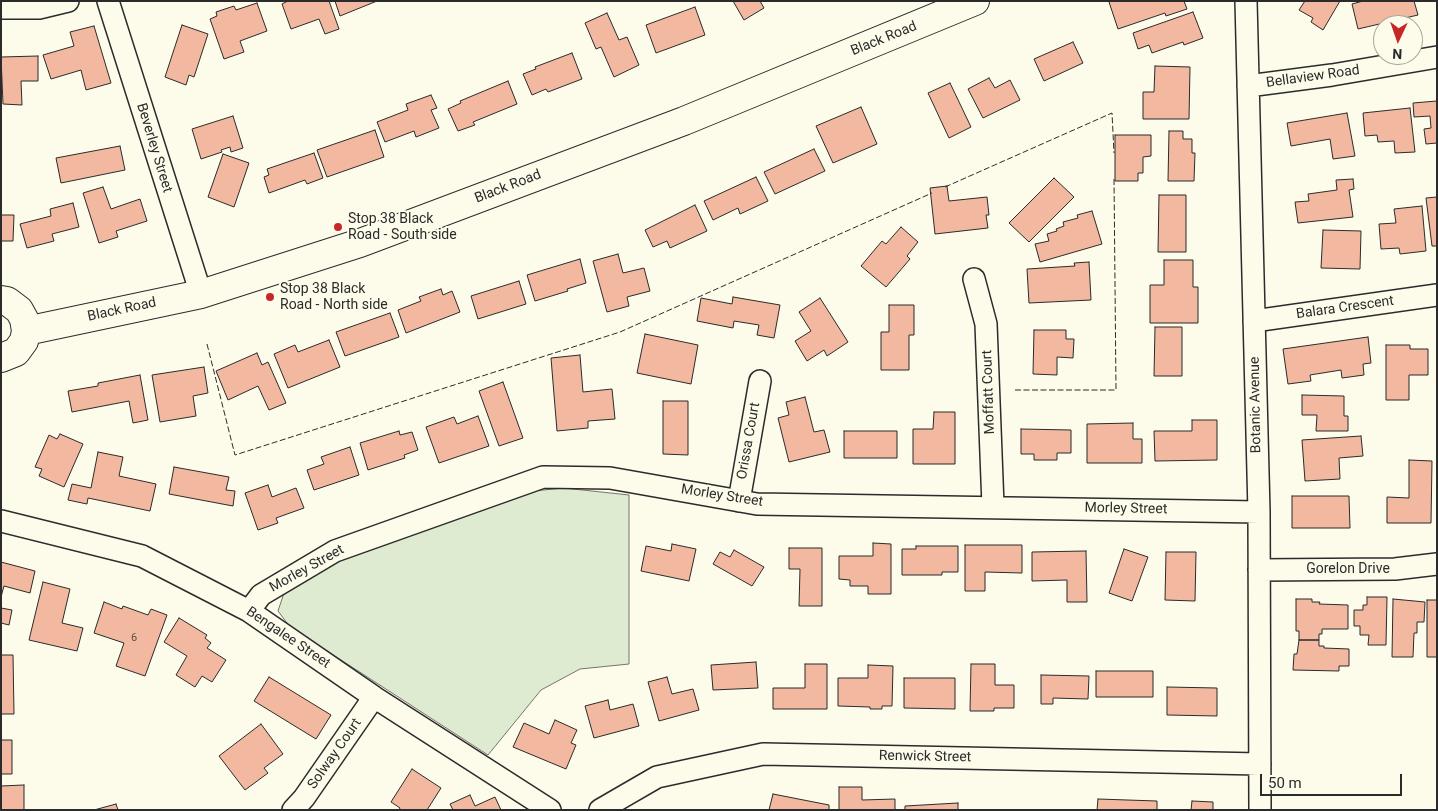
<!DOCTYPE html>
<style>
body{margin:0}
#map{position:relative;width:1438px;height:811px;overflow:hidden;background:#fdfbea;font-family:Roboto,sans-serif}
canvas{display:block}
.frame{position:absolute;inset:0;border:2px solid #2b2b2b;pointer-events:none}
.north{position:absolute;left:1373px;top:15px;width:50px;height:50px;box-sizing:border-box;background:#fdfbea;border:1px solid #a9a89e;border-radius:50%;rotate:183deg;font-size:14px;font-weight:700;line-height:20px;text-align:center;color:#2b2b2b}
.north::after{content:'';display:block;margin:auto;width:18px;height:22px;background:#c62828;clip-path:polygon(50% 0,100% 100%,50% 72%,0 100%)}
.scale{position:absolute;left:1260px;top:774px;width:142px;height:22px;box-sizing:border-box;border:2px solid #2b2b2b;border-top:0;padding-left:6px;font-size:15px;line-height:18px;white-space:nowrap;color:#2b2b2b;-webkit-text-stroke:4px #fdfbea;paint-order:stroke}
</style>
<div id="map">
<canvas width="1438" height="811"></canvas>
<div class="frame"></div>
<div class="north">N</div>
<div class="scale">50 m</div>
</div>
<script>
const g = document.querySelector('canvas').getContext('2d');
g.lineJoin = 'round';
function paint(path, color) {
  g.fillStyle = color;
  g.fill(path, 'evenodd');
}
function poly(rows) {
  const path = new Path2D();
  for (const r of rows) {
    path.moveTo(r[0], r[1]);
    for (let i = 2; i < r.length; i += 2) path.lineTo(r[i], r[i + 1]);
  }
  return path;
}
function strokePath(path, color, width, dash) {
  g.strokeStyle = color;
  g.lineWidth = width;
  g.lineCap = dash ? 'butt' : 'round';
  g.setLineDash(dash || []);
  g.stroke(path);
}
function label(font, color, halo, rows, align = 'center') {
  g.font = font + ' Roboto,sans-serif';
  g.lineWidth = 4;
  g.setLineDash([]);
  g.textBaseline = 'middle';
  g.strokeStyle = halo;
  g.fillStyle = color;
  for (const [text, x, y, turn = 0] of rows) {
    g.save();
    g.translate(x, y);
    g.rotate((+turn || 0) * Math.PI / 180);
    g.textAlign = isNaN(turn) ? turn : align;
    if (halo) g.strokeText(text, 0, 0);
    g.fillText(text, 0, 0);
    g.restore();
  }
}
const green = poly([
 [564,488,629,495,629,664,580,669,541,690,488,755,290,627,278,611,285,590,306,573,533,491,564,488]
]);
const building = poly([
 [288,1,329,1,339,29,325,34,319,19,291,29,282,4,288,1],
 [335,1,377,1,340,16,335,1],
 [733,1,760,1,764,8,744,20,733,1],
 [1112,1,1184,1,1187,9,1166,16,1165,13,1118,29,1109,2,1112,1],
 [1305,1,1340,1,1323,30,1311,22,1313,18,1299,10,1305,1],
 [1363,1,1414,1,1418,15,1358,29,1352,4,1363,1],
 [257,3,267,31,240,41,244,52,224,59,210,19,217,16,216,12,234,6,236,10,257,3],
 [695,7,705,35,656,53,646,25,695,7],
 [1193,12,1203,38,1184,45,1183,42,1152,53,1149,45,1138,49,1133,33,1193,12],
 [607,13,619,40,627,37,639,65,614,77,601,47,596,49,585,23,607,13],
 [182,25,208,34,194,77,189,75,186,85,165,77,182,25],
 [94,26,111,83,86,90,81,70,51,79,43,55,74,46,70,32,94,26],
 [1073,42,1083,63,1044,81,1034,59,1073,42],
 [572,53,582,79,548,92,546,89,532,95,523,74,536,69,535,67,572,53],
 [38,56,38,81,21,81,22,105,3,104,1,57,38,56],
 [1155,66,1190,67,1189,119,1143,119,1143,92,1154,92,1155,66],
 [989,78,995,88,1010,80,1020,100,983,118,968,89,989,78],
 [508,81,517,104,473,122,475,125,458,131,448,109,461,103,460,101,508,81],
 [950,83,971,127,949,138,928,93,950,83],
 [431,95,437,108,431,110,439,128,416,137,414,131,385,142,377,122,408,110,406,104,431,95],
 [1437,101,1437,143,1426,144,1424,129,1431,128,1430,116,1414,117,1413,103,1437,101],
 [861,107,877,144,833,163,816,126,861,107],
 [1410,108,1415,152,1395,153,1394,141,1378,142,1377,135,1365,136,1363,113,1410,108],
 [1347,113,1355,156,1333,159,1330,139,1291,146,1287,123,1347,113],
 [233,116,243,148,231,152,230,147,221,150,222,152,201,159,192,129,233,116],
 [375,130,384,157,327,177,317,150,375,130],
 [1169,131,1183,131,1183,139,1192,139,1192,153,1195,153,1194,181,1168,181,1169,131],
 [1115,135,1151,135,1151,156,1143,157,1143,173,1138,173,1138,181,1115,181,1115,135],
 [120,146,125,170,61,183,56,158,120,146],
 [814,149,825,171,775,194,764,172,814,149],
 [314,153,323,178,307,184,305,180,269,193,264,177,269,175,267,169,314,153],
 [223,154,249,163,234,207,208,197,223,154],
 [756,177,768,201,740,214,738,208,713,220,704,201,756,177],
 [1054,178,1074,197,1029,242,1009,223,1054,178],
 [1353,179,1354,189,1349,190,1353,217,1298,223,1295,202,1309,201,1308,194,1337,190,1336,180,1353,179],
 [947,186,949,201,987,197,989,215,986,215,988,228,935,234,930,188,947,186],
 [103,187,111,209,140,199,147,221,116,231,118,237,99,243,83,193,103,187],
 [1159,195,1186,195,1186,252,1158,252,1159,195],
 [1437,197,1437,246,1432,246,1426,198,1437,197],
 [73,203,79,227,52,234,54,241,27,248,20,224,51,216,50,209,73,203],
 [695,205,707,231,670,248,667,241,653,247,645,230,695,205],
 [1422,206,1426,251,1400,254,1399,248,1381,249,1379,224,1396,223,1394,209,1422,206],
 [1092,211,1102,244,1040,262,1035,244,1049,241,1047,234,1057,231,1056,229,1064,226,1063,222,1078,218,1077,215,1092,211],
 [1,215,14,215,13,241,1,241,1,215],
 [901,227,918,242,907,256,910,259,886,287,861,266,882,241,886,244,901,227],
 [1323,230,1361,231,1360,269,1321,268,1323,230],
 [618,254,623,273,644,268,650,291,627,297,629,306,607,312,593,261,618,254],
 [580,259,586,283,567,289,568,291,535,301,527,275,580,259],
 [1164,260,1193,260,1193,287,1198,287,1198,323,1150,323,1150,285,1164,285,1164,260],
 [1089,262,1091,300,1029,303,1027,269,1075,266,1074,263,1089,262],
 [519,281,526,304,478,319,471,296,519,281],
 [441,289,443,295,452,291,460,312,406,333,398,310,421,301,419,297,441,289],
 [733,297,780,305,774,338,757,335,759,325,734,321,733,328,697,321,701,298,732,304,733,297],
 [820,298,848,342,827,356,824,350,807,361,795,341,811,331,799,312,820,298],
 [889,305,914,305,914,335,909,335,909,370,881,370,881,332,889,332,889,305],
 [390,313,399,337,345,356,336,332,390,313],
 [1155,327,1182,327,1182,376,1154,376,1155,327],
 [1034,330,1066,330,1066,339,1074,339,1073,358,1057,357,1057,375,1033,374,1034,330],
 [645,334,698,345,691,384,637,373,645,334],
 [1368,337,1371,363,1363,364,1364,375,1342,378,1341,370,1310,375,1311,381,1288,384,1283,349,1368,337],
 [329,340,340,367,288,388,274,354,295,345,298,352,329,340],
 [1386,345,1410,345,1410,349,1428,349,1428,375,1409,375,1409,400,1386,400,1386,345],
 [257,353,262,365,268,362,286,403,269,410,258,386,228,400,216,371,257,353],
 [580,355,583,392,612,389,615,419,588,421,588,428,557,431,551,358,580,355],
 [204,367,208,393,193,396,196,416,160,422,152,375,204,367],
 [140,375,148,420,133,423,129,401,72,412,68,391,98,386,98,383,140,375],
 [503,382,523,438,499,446,479,391,503,382],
 [1302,395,1344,396,1344,416,1348,416,1348,431,1316,431,1317,415,1302,415,1302,395],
 [805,397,814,432,824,430,830,452,789,462,778,418,789,415,786,402,805,397],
 [663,401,688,401,688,455,663,454,663,401],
 [934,412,955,412,955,464,913,464,913,429,933,429,934,412],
 [478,416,489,446,439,463,426,427,454,417,457,424,478,416],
 [1192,420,1217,420,1217,460,1155,461,1154,431,1192,431,1192,420],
 [1133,423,1133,439,1142,439,1142,463,1087,463,1087,424,1133,423],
 [1021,429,1071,430,1071,453,1057,453,1057,460,1034,460,1034,454,1021,454,1021,429],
 [399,431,400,435,412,432,418,450,404,455,405,458,368,470,360,443,399,431],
 [844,431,897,431,897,458,844,458,844,431],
 [60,434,83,444,64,487,39,476,42,469,35,467,49,435,57,439,60,434],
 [1361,436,1363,456,1339,458,1340,479,1305,481,1302,440,1361,436],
 [350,447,359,475,314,490,307,470,324,464,321,457,350,447],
 [98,452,123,457,119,476,156,484,150,511,88,498,87,504,68,500,72,484,91,488,98,452],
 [1409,460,1432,461,1431,523,1387,523,1387,497,1409,498,1409,460],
 [174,467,229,477,226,490,235,491,233,506,169,494,174,467],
 [268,485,272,497,296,488,304,508,276,518,278,523,258,530,245,493,268,485],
 [1292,496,1349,496,1350,528,1292,528,1292,496],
 [873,543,891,544,891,594,868,594,868,586,850,586,850,580,839,579,839,556,873,556,873,543],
 [672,544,696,549,689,581,641,571,646,546,671,551,672,544],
 [965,545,1022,545,1022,573,985,572,985,591,965,591,965,545],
 [916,546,958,546,958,572,942,572,942,575,902,575,902,549,916,549,916,546],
 [789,548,822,548,822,606,799,606,800,569,789,569,789,548],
 [1124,549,1148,557,1132,601,1109,593,1124,549],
 [734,550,764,567,752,586,713,564,720,552,730,557,734,550],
 [1086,551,1087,602,1067,602,1067,580,1032,581,1032,552,1086,551],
 [1166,552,1196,552,1195,601,1165,600,1166,552],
 [1,562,35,571,30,593,4,586,1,597,1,562],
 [43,582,70,589,62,623,83,628,77,651,29,640,43,582],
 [1367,597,1387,597,1386,645,1368,645,1369,635,1360,635,1360,626,1354,626,1354,610,1363,610,1363,605,1367,605,1367,597],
 [1296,599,1312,599,1312,602,1320,602,1319,604,1348,605,1348,629,1322,629,1322,634,1319,634,1319,640,1299,640,1299,631,1296,631,1296,599],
 [1393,599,1425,602,1424,622,1417,622,1417,633,1414,633,1413,657,1392,657,1393,599],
 [1427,600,1437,600,1437,657,1427,657,1427,600],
 [104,602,122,609,123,606,148,615,151,609,167,615,145,676,116,666,124,643,94,633,104,602],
 [1,608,12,610,9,625,1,623,1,608],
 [179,618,207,635,205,638,211,643,207,648,226,660,212,682,202,676,195,687,176,675,187,656,164,642,179,618],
 [1299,640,1319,640,1319,646,1324,646,1324,648,1349,649,1349,666,1339,666,1339,671,1293,670,1294,654,1297,654,1299,640],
 [1,655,13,655,14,714,1,714,1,655],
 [756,662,758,688,713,690,711,665,756,662],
 [805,664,827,664,827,709,773,709,773,688,805,688,805,664],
 [971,664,995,664,995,685,1014,685,1014,708,994,708,994,711,970,711,971,664],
 [868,665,893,666,892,706,882,706,882,709,870,709,870,707,838,706,838,678,868,678,868,665],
 [1096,671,1153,671,1153,697,1096,697,1096,671],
 [1041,675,1089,676,1088,699,1053,698,1053,704,1041,704,1041,675],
 [269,677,331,715,316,739,254,701,269,677],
 [667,677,672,694,693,689,699,710,659,721,648,682,667,677],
 [904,678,955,678,955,709,904,708,904,678],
 [1167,687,1217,688,1217,716,1167,715,1167,687],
 [608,700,610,710,633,704,639,726,594,738,585,706,608,700],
 [555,720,577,730,571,743,576,745,566,769,513,747,524,723,549,734,555,720],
 [261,724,283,754,264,768,268,773,245,790,219,756,261,724],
 [1,740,12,740,12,774,1,774,1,740],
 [412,769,441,788,427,810,399,810,400,808,391,802,412,769],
 [24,785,24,810,1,810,1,786,24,785],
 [839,787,862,787,862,800,895,799,895,810,839,810,839,787],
 [773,794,829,805,829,810,769,810,773,794],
 [470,795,475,806,495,797,501,810,453,810,450,804,470,795],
 [1098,799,1157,801,1157,810,1097,810,1098,799],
 [1192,801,1213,802,1213,810,1191,810,1192,801],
 [958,803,958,810,905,810,905,806,958,803],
 [116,804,118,810,94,810,116,804]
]);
const minor = poly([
 [108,1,201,294],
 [1246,1,1259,512,1260,810],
 [1,8,39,8,68,1],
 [1248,86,1332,75,1437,57],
 [974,279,986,324,993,506],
 [1254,321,1437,295],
 [739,501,760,381],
 [1,521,142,556,249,611,374,697,550,810],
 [1259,570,1395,569,1437,564],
 [249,611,261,595,335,551,543,477,610,478,757,504,1259,512],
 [293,810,304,798,374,697],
 [600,810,657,777,763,754,1260,764]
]);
const major = poly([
 [1,300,7,301,19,310,24,319,26,331,24,341,16,352,1,358],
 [26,331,201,294,360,243,684,121,975,1]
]);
const fence = poly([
 [945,187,1112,113,1114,153],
 [207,344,235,455,620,332,932,193],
 [1015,390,1116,390,1114,178]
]);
const markers = [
 [338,227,5,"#c62828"],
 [270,297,5,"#c62828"]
];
const numberNames = [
 ["6",134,638]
];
const streetNames = [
 ["Black Road",884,39,-22],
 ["Bellaview Road",1313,77,-8],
 ["Beverley Street",154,148,73],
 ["Black Road",508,187,-21],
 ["Balara Crescent",1345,308,-8],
 ["Black Road",122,310,-12],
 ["Moffatt Court",989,392,-92],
 ["Botanic Avenue",1256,405,-91],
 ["Orissa Court",749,441,-80],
 ["Morley Street",722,496,9],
 ["Morley Street",1126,509,1],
 ["Morley Street",307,569,-29],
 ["Gorelon Drive",1348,569],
 ["Bengalee Street",288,638,34],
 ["Solway Court",335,754,-55],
 ["Renwick Street",925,757,1]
];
const poiNames = [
 ["Stop 38 Black",348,219],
 ["Road - South side",348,235],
 ["Stop 38 Black",280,289],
 ["Road - North side",280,305]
];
paint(green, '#deebd1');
strokePath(green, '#74746e', 1);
paint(building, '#f2b8a0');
strokePath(building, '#2b2b2b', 1);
strokePath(minor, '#2b2b2b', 24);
strokePath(major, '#2b2b2b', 30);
strokePath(minor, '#fdfbea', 21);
strokePath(major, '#fdfbea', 28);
strokePath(fence, '#2b2b2b', 1, [6, 2.5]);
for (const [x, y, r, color] of markers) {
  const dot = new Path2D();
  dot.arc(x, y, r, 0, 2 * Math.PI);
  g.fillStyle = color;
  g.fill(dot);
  strokePath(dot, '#fdfbea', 2);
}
label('11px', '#5d4e48', null, numberNames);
label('14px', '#2b2b2b', '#fdfbea', streetNames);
label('14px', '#2b2b2b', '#fdfbea', poiNames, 'left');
</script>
